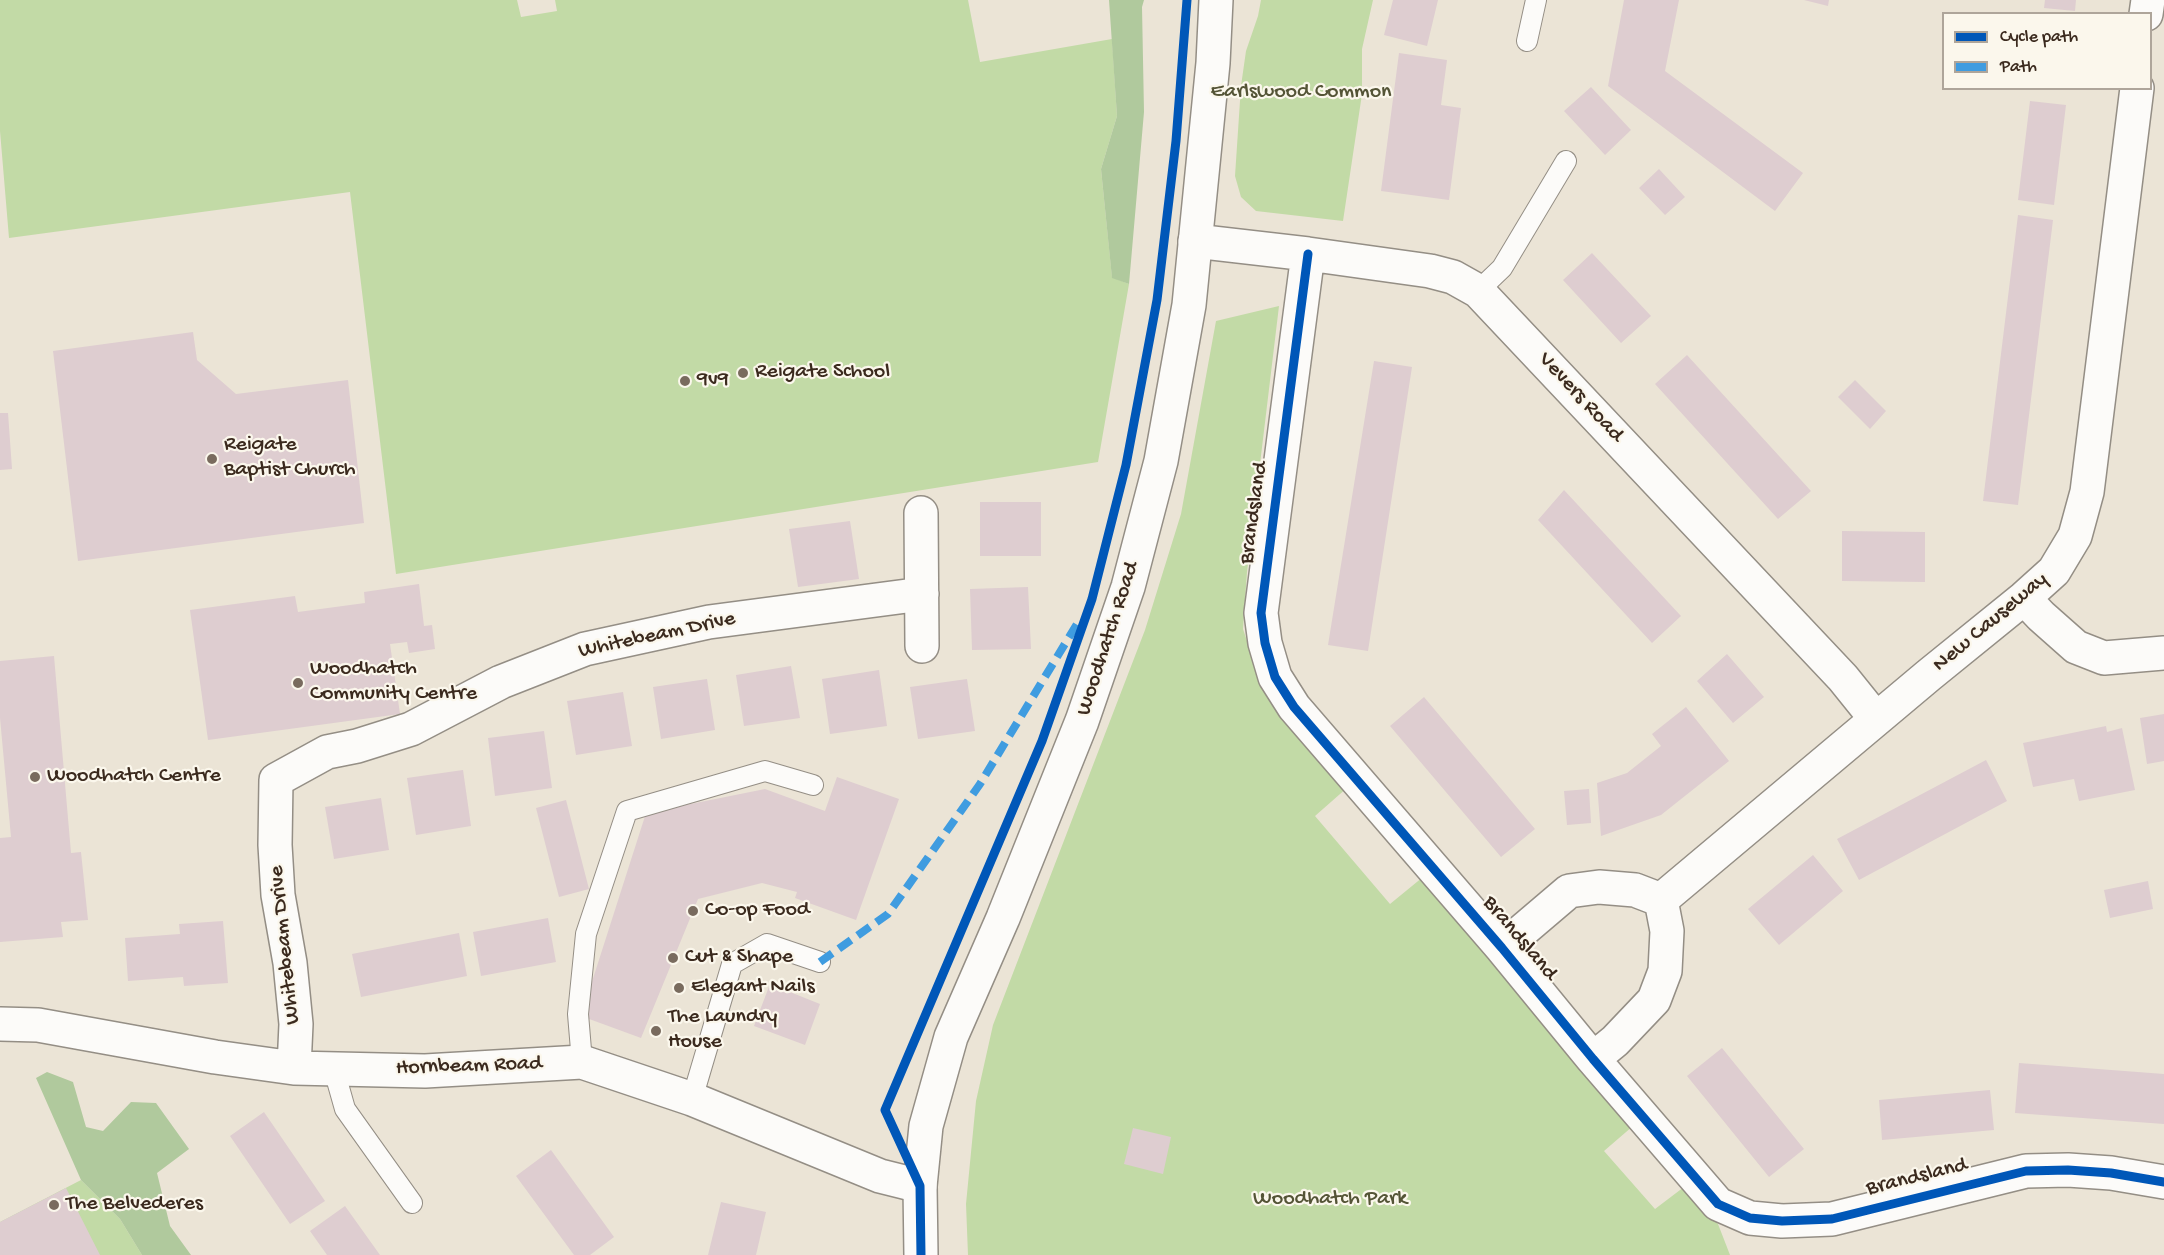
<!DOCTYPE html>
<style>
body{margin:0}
#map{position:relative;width:2164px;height:1255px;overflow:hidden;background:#ebe4d6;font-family:"Gochi Hand",sans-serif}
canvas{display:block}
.legend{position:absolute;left:1942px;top:12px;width:210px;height:78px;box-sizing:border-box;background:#fbf7ec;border:2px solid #aea59a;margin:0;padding:8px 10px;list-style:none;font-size:18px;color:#3b2a1e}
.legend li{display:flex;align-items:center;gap:12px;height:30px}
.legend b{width:30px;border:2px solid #aea59a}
</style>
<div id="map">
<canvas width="2164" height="1255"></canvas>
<ul class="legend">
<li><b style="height:8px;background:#0057b8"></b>Cycle path</li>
<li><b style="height:8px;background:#3f9ce0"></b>Path</li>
</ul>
</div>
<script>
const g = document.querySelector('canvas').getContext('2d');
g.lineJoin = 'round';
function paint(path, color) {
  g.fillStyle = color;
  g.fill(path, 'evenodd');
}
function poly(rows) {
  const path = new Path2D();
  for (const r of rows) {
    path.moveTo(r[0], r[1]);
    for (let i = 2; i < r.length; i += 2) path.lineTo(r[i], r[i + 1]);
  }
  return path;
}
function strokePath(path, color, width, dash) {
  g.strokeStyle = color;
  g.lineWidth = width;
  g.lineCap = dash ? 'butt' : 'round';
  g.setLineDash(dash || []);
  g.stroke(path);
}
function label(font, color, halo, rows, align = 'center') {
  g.font = font + ' "Gochi Hand",sans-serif';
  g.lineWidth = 4.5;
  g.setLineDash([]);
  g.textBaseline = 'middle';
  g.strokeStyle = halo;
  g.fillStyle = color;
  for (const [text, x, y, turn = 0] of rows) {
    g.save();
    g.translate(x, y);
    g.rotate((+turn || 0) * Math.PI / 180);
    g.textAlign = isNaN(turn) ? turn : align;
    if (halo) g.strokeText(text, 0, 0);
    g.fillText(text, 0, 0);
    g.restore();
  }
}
const green = poly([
 [0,0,517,0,521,17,557,11,555,0,968,0,980,62,1112,39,1117,116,1101,169,1112,277,1129,284,1098,462,396,574,350,192,9,238,0,131],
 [1261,0,1373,0,1362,49,1362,94,1343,221,1256,211,1241,197,1235,176,1241,86,1246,51,1258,16],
 [1279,306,1247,572,1243,629,1260,680,1348,787,1315,816,1390,904,1423,877,1633,1126,1604,1151,1655,1209,1684,1187,1718,1224,1730,1255,968,1255,966,1204,976,1101,993,1025,1145,630,1181,514,1216,321],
 [81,1180,120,1219,142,1255,0,1255,0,1222]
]);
const forest = poly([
 [1109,0,1144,0,1142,7,1144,112,1129,284,1112,278,1101,169,1117,116],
 [47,1072,73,1082,86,1127,103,1131,131,1102,156,1103,189,1149,157,1173,170,1226,191,1255,142,1255,120,1219,81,1180,36,1078]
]);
const building = poly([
 [1393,0,1438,0,1427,46,1384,35],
 [1624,0,1679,0,1665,71,1803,173,1775,211,1608,86],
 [1804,0,1829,0,1828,6],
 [2045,0,2076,0,2075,11,2044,8],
 [1399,53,1447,60,1441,105,1461,108,1449,200,1381,191],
 [1591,87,1631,130,1605,155,1564,111],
 [2030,101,2066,105,2054,205,2018,200],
 [1659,169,1685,197,1665,215,1639,188],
 [2018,215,2053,220,2018,505,1983,501],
 [1592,253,1651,316,1621,343,1563,280],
 [193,332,197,360,236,394,348,380,364,523,78,561,53,351],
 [1687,355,1811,491,1778,519,1655,384],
 [1374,361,1412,367,1368,651,1328,645],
 [1855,380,1886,411,1870,429,1838,397],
 [0,413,8,413,12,469,0,470],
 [1564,490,1681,616,1652,643,1538,520],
 [980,502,1041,502,1041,556,980,556],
 [850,521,859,579,798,587,789,529],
 [1842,531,1925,532,1925,582,1842,581],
 [419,584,424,626,432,625,435,649,409,653,407,642,390,644,400,714,208,740,190,610,295,596,298,612,365,603,364,592],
 [1028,587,1031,649,972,650,970,589],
 [1727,654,1764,697,1733,723,1697,681],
 [54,656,71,853,81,852,88,920,61,922,63,937,0,942,0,838,11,837,0,718,0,661],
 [791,666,800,718,744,726,736,675],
 [879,670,887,726,830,734,822,679],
 [707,679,715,730,661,739,653,687],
 [967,679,975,731,918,739,910,687],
 [623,692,632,746,576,755,567,701],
 [1424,697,1535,829,1501,857,1390,726],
 [1686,707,1729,761,1661,815,1601,836,1597,783,1627,773,1661,746,1652,734],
 [2164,714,2164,761,2147,764,2140,718],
 [2106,726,2107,732,2122,728,2135,790,2079,801,2074,779,2033,787,2023,743],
 [544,731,552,788,495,796,488,738],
 [1986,760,2007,801,1859,880,1837,839],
 [463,770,471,826,416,835,407,778],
 [837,777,899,799,856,920,795,898,797,892,762,883,698,899,641,1038,581,1016,646,813,765,789,825,811],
 [1589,789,1591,823,1567,825,1564,791],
 [381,798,389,850,334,859,325,807],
 [566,800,589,889,559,897,536,808],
 [1813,855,1843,891,1779,945,1748,909],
 [2148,881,2153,909,2110,918,2104,890],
 [548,918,556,962,481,976,473,932],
 [223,921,228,983,184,986,183,977,128,981,125,938,180,934,179,924],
 [459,933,467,976,361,997,352,954],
 [770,984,820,1004,805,1045,754,1026],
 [1722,1048,1804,1149,1769,1177,1687,1076],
 [2019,1063,2164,1074,2164,1124,2015,1113],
 [1990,1090,1994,1130,1882,1140,1879,1100],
 [264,1112,325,1201,290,1224,230,1136],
 [1133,1128,1171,1137,1163,1174,1124,1164],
 [551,1150,614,1237,590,1255,574,1255,516,1176],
 [66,1188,100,1255,0,1255,0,1222],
 [721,1202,766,1212,756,1255,708,1255],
 [345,1206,380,1255,327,1255,310,1231]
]);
const service = poly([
 [1527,41,1536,0],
 [1478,291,1502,268,1566,161],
 [582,1062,578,1014,586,934,627,811,765,771,813,785],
 [334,1070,345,1109,412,1203],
 [692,1099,732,964,767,944,820,962]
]);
const minor = poly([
 [2146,14,2148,0],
 [1195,241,1308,254,1430,271,1453,277,1478,291,1843,678,1876,719],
 [1308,254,1261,613,1265,643,1275,677,1294,707,1502,948,1593,1059,1718,1204,1750,1218,1782,1221,1832,1219,2026,1171,2068,1170,2111,1173,2164,1182],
 [921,513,922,646],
 [2024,598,2041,616,2076,647,2104,658,2164,653],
 [1661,900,1929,675,2024,598,2054,571,2075,536,2087,492,2137,88],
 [1502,948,1569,891,1599,887,1635,890,1661,900,1667,931,1665,971,1654,1000,1615,1041,1593,1059],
 [0,1024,38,1025,215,1057,294,1068,425,1071,582,1062,692,1099,880,1176,920,1186],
 [294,1068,296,1024,290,963,278,895,275,845,276,780,327,752,357,746,411,729,501,682,585,649,709,622,922,594]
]);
const primary = poly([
 [921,1255,920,1186,926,1126,951,1037,1003,918,1082,721,1128,587,1161,461,1189,305,1213,63,1216,0]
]);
const quiet = poly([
 [820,962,888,914,980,784,1077,624]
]);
const cycleway = poly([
 [1308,254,1261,613,1265,643,1275,677,1294,707,1502,948,1593,1059,1718,1204,1750,1218,1782,1221,1832,1219,2026,1171,2068,1170,2111,1173,2164,1182],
 [921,1255,920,1186,885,1110,1042,741,1092,599,1126,465,1157,300,1176,141,1187,0]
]);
const markers = [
 [743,373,6,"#796b5e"],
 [685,381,6,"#796b5e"],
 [212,459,6,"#796b5e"],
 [298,683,6,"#796b5e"],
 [35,777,6,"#796b5e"],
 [693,911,6,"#796b5e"],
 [673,958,6,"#796b5e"],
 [679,988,6,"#796b5e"],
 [656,1031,6,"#796b5e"],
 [54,1205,6,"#796b5e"]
];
const parkNames = [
 ["Earlswood Common",1301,93],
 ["Woodhatch Park",1330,1200]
];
const poiNames = [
 ["Reigate School",755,373],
 ["9v9",697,381],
 ["Reigate",224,446],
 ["Baptist Church",224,471],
 ["Woodhatch",310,670],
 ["Community Centre",310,695],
 ["Woodhatch Centre",47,777],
 ["Co-op Food",705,911],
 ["Cut & Shape",685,958],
 ["Elegant Nails",691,988],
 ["The Laundry",668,1018],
 ["House",668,1043],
 ["The Belvederes",66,1205]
];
const streetNames = [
 ["Vevers Road",1580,398,47],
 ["Brandsland",1255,513,-82],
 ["New Causeway",1991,623,-40],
 ["Whitebeam Drive",657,636,-12],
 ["Woodhatch Road",1109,639,-72],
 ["Brandsland",1519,939,50],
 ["Whitebeam Drive",286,945,-96],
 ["Hornbeam Road",469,1067,-2],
 ["Brandsland",1917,1178,-14]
];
paint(green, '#c2daa6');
paint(forest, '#b0c99d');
paint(building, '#decdd0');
strokePath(service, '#948e85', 22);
strokePath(minor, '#948e85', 36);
strokePath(primary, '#948e85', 36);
strokePath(service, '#fcfbf9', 20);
strokePath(minor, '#fcfbf9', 33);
strokePath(primary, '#fcfbf9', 33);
strokePath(quiet, '#3f9ce0', 8, [15, 8]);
strokePath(cycleway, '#0057b8', 9);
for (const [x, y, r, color] of markers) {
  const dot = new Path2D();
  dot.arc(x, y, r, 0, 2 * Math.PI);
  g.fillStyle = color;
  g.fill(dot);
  strokePath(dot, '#fbf7ec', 2);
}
label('22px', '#545436', '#fbf7ec', parkNames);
label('22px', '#3b2a1e', '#fbf7ec', poiNames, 'left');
label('22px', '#3b2a1e', '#fbf7ec', streetNames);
</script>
